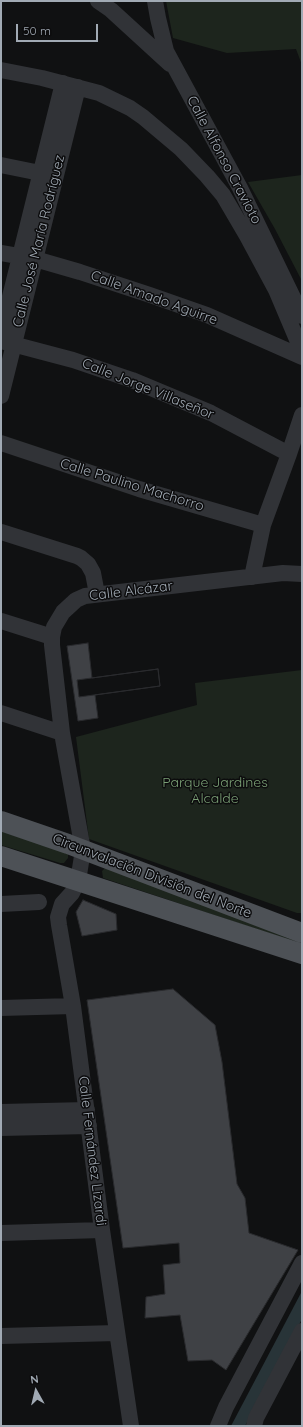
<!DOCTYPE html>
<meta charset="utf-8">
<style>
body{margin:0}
#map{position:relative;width:303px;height:1427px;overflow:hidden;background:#101112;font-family:Quicksand,sans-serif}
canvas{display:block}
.frame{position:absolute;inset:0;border:2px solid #a1aab4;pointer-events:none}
.north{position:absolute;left:16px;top:1371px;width:40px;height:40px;-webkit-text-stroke:3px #0c0c0d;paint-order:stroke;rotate:352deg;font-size:11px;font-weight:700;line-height:16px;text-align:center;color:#a1aab4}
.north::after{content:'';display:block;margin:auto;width:14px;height:18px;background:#a1aab4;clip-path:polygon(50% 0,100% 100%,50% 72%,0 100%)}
.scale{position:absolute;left:16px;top:24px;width:82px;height:18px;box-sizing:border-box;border:2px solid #a1aab4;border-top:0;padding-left:5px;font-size:12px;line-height:14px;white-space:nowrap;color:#a1aab4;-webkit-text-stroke:3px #0c0c0d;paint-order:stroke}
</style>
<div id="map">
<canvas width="303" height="1427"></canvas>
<div class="frame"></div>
<div class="north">N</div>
<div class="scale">50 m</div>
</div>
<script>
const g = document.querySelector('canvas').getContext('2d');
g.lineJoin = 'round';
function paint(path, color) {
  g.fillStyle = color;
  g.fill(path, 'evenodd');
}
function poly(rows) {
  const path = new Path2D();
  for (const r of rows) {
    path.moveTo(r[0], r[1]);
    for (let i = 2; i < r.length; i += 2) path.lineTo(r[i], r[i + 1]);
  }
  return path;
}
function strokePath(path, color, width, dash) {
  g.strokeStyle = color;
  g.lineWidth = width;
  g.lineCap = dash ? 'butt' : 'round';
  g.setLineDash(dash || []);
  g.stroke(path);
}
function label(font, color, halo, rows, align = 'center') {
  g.font = font + ' Quicksand,sans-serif';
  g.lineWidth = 3;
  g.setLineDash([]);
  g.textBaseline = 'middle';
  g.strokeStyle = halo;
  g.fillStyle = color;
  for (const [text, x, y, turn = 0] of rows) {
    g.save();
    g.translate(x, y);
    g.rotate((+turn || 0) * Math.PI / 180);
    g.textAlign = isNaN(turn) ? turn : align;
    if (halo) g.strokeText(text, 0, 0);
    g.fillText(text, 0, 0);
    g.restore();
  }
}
const green = poly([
 [166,1,302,1,302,65,296,49,227,53,173,38],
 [302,175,302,281,275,229,248,182],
 [302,670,302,913,297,913,89,839,76,737,197,705,195,683],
 [1,831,68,853,68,858,64,863,60,863,1,845],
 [105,868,299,939,298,943,103,878,102,871]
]);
const water = poly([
 [302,1291,302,1319,245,1426,231,1426]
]);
const building = poly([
 [88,643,92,678,158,669,160,686,95,695,98,718,78,721,67,646,88,643],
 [158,669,160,686,79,697,77,680,158,669],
 [83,900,116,914,117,930,82,936,76,912,83,900],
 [173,989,215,1025,222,1062,237,1184,245,1198,249,1233,298,1250,226,1370,212,1360,188,1361,180,1315,145,1318,146,1297,165,1294,163,1265,180,1263,179,1243,123,1248,87,1000,173,989]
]);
const minor = poly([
 [98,1,111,10,170,64],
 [155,1,158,18,166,51,240,188,302,316],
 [1,70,42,78,99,93,130,108,143,117,181,149,207,176,223,195,247,236,276,290,298,342,302,346],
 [1,165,50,175],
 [1,253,35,259,80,272,150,295,207,315,302,357],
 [1,333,63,83],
 [1,341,73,360,132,380,211,413,289,454],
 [1,396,78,87],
 [1,443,139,489,263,525],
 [1,532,77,556,81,558,88,564,93,573,97,594],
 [252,577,263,525,289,454,302,415],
 [1,621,52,637],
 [1,713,62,733],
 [1,904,39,902],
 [1,1008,73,1006],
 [1,1112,87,1110],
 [1,1128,89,1126],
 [1,1233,102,1230],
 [1,1336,117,1333],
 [131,1426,102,1230,73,1006,59,925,58,917,62,904,72,893,78,881,83,850,62,733,52,645,52,637,54,627,63,612,76,600,85,596,283,573,302,574],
 [218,1426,226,1407,302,1263],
 [254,1426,256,1418,302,1331]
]);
const major = poly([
 [1,821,68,844,302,933],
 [1,856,302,954]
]);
const streetNames = [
 ["Calle Alfonso Cravioto",224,160,62],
 ["Calle José María Rodríguez",39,241,-76],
 ["Calle Amado Aguirre",154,298,20],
 ["Calle Jorge Villaseñor",148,389,22],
 ["Calle Paulino Machorro",132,485,17],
 ["Calle Alcázar",131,591,-7],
 ["Circunvalación División del Norte",152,876,21],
 ["Calle Fernández Lizardi",92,1151,83]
];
const parkNames = [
 ["Parque Jardines",215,783],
 ["Alcalde",215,799]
];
paint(green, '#1d251d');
paint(water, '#283438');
paint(building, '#3f4145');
strokePath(building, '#2a2b2e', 1);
strokePath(minor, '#313337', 16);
strokePath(major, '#4d5156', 20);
label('14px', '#a1aab4', '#0c0c0d', streetNames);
label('14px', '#7ba076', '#0c0c0d', parkNames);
</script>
